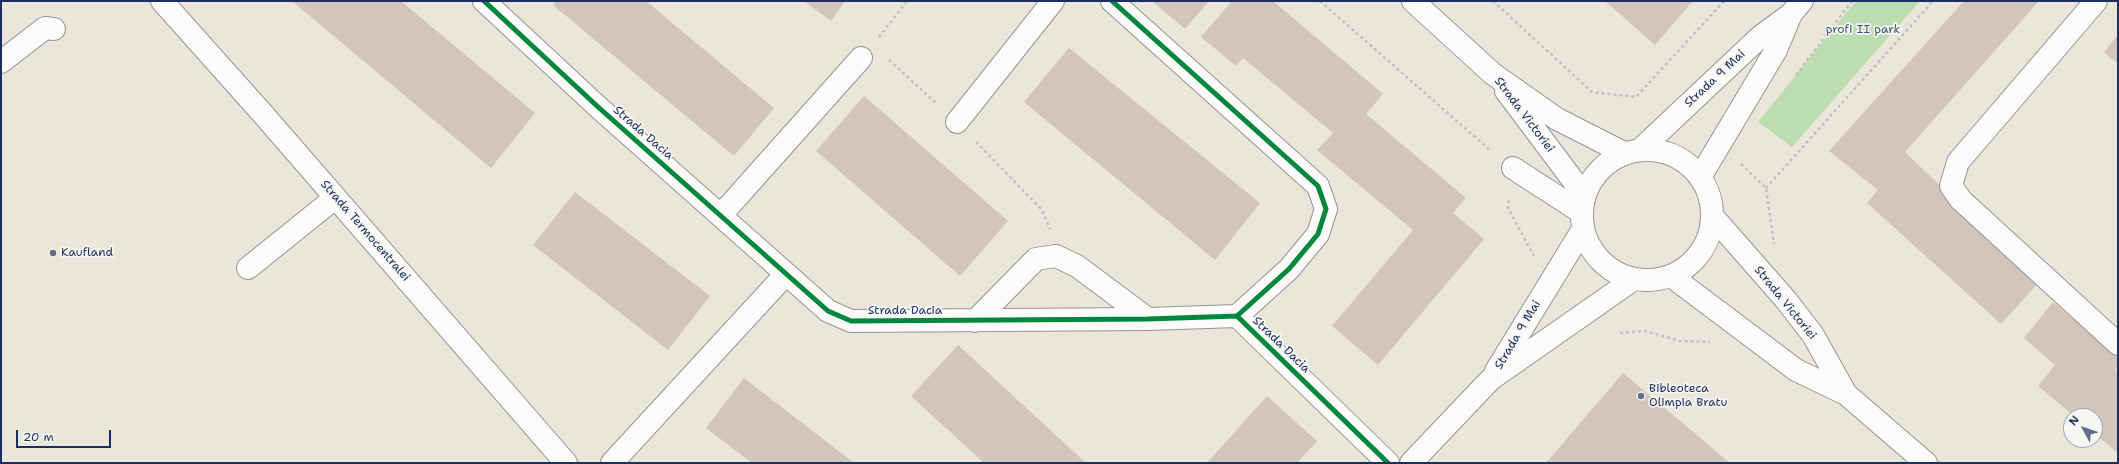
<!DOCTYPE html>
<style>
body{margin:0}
#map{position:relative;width:2119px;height:464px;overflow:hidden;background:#eae6da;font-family:"Shantell Sans",sans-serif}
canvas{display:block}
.frame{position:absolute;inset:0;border:2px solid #1b2f5e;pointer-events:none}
.north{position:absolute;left:2063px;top:408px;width:40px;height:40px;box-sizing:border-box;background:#f6f6f2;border:1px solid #9ea6b7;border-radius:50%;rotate:310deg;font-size:11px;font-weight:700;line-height:16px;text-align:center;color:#1b2f5e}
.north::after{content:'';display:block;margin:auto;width:14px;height:18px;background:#636f89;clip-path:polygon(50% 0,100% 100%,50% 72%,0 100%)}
.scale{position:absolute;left:16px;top:430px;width:95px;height:18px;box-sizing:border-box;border:2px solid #1b2f5e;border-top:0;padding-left:5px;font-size:12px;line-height:14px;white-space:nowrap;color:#1b2f5e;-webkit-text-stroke:3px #f6f6f2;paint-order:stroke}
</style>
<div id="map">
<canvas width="2119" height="464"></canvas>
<div class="frame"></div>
<div class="north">N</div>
<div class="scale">20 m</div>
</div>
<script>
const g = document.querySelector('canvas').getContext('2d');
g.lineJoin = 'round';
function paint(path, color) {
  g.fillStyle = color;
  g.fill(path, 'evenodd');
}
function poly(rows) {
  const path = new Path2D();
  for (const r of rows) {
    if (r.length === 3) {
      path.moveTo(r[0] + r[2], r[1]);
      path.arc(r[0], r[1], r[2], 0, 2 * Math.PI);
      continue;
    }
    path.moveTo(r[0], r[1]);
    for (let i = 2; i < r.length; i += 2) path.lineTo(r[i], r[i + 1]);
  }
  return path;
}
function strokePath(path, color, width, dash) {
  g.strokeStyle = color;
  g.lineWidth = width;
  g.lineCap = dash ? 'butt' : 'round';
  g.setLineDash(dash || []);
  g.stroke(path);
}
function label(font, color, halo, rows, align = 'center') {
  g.font = font + ' "Shantell Sans",sans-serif';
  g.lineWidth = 3.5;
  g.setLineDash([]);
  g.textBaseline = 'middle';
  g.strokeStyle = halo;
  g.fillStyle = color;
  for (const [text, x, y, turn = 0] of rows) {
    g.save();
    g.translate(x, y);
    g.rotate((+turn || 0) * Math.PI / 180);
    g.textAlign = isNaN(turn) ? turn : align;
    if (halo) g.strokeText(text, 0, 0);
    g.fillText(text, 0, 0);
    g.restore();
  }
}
const green = poly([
 [1856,1,1920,1,1792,147,1758,122]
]);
const building = poly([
 [292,1,401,1,535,113,491,168],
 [557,1,646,1,774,108,734,156,553,5],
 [804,1,845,1,831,21],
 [1152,1,1209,1,1185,29],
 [1232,1,1273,1,1383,94,1366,114,1466,198,1453,213,1484,239,1378,365,1332,326,1413,230,1317,150,1333,133,1243,58,1236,66,1201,37],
 [1605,1,1693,1,1655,45],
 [1964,1,2039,1,1905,152,2040,281,2001,324,1867,203,1878,190,1829,151],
 [2118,35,2118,64,2104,52],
 [1069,48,1260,203,1215,260,1024,102],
 [864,96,1008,221,960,276,816,151],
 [575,192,710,296,668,350,533,245],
 [2053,302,2118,357,2118,367,2115,370,2118,372,2118,453,2095,434,2095,416,2074,416,2038,386,2055,365,2024,338],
 [958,345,1086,463,984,463,911,396],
 [1623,373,1730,463,1546,463],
 [744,378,854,463,752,463,706,428],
 [1267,396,1317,441,1297,463,1207,463]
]);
const path = poly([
 [1320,1,1491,151],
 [1493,1,1592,92,1636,97,1724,1],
 [879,37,907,1],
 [889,60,937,104],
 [1796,75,1852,1],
 [976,142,1042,210,1050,229],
 [1741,164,1766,188,1774,244],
 [1766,188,1933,1],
 [1509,200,1508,208,1534,256],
 [1620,333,1645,331,1680,341,1710,342]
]);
const minor = poly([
 [484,1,597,106,828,311,851,321,1148,319,1237,316,1388,463],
 [1112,1,1318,186,1326,209,1318,234,1289,269,1237,316],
 [2096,1,1958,162,1951,186,1961,200,2118,344],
 [1,62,45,28,54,29],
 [957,122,1053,1],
 [1513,168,1581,212],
 [721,215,861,58],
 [248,268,335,198],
 [975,321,1036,259,1056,256,1077,266,1148,319],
 [612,463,786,274]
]);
const major = poly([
 [162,1,262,113,566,463],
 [1413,1,1493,74,1557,119,1624,153],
 [1506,91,1584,195],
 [1642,148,1760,37,1791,14],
 [1647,215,65],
 [1700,177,1776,50,1791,14,1802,1],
 [1714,218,1786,300,1813,335,1846,394],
 [1671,276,1796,370,1846,394,1926,463],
 [1496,371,1583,229],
 [1411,463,1491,379,1634,279]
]);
const cycleway = poly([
 [484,1,597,106,828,311,851,321,1148,319,1237,316,1388,463],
 [1112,1,1318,186,1326,209,1318,234,1289,269,1237,316]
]);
const markers = [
 [53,253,4,"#636f89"],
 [1641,396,4,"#636f89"]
];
const parkNames = [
 ["profi II park",1863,30]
];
const streetNames = [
 ["Strada 9 Mai",1715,79,-43],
 ["Strada Victoriei",1524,115,53],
 ["Strada Dacia",643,133,41],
 ["Strada Termocentralei",365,231,49],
 ["Strada Victoriei",1785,303,51],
 ["Strada Dacia",905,311],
 ["Strada 9 Mai",1518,335,-59],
 ["Strada Dacia",1281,345,44]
];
const poiNames = [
 ["Kaufland",61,253],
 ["Bibleoteca",1649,389],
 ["Olimpia Bratu",1649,403]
];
paint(green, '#bbddaf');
paint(building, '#d3c5bc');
strokePath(minor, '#939596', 24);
strokePath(major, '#939596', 24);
strokePath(path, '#c0c1c3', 2.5, [3, 3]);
strokePath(minor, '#fcfbf9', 22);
strokePath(major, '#fcfbf9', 22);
strokePath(cycleway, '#00873e', 5);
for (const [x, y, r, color] of markers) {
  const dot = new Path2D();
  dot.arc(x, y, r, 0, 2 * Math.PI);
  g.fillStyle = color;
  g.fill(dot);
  strokePath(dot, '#f6f6f2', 1.5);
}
label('12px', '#3a5869', '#f6f6f2', parkNames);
label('12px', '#1b2f5e', '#f6f6f2', streetNames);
label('12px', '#1b2f5e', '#f6f6f2', poiNames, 'left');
</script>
